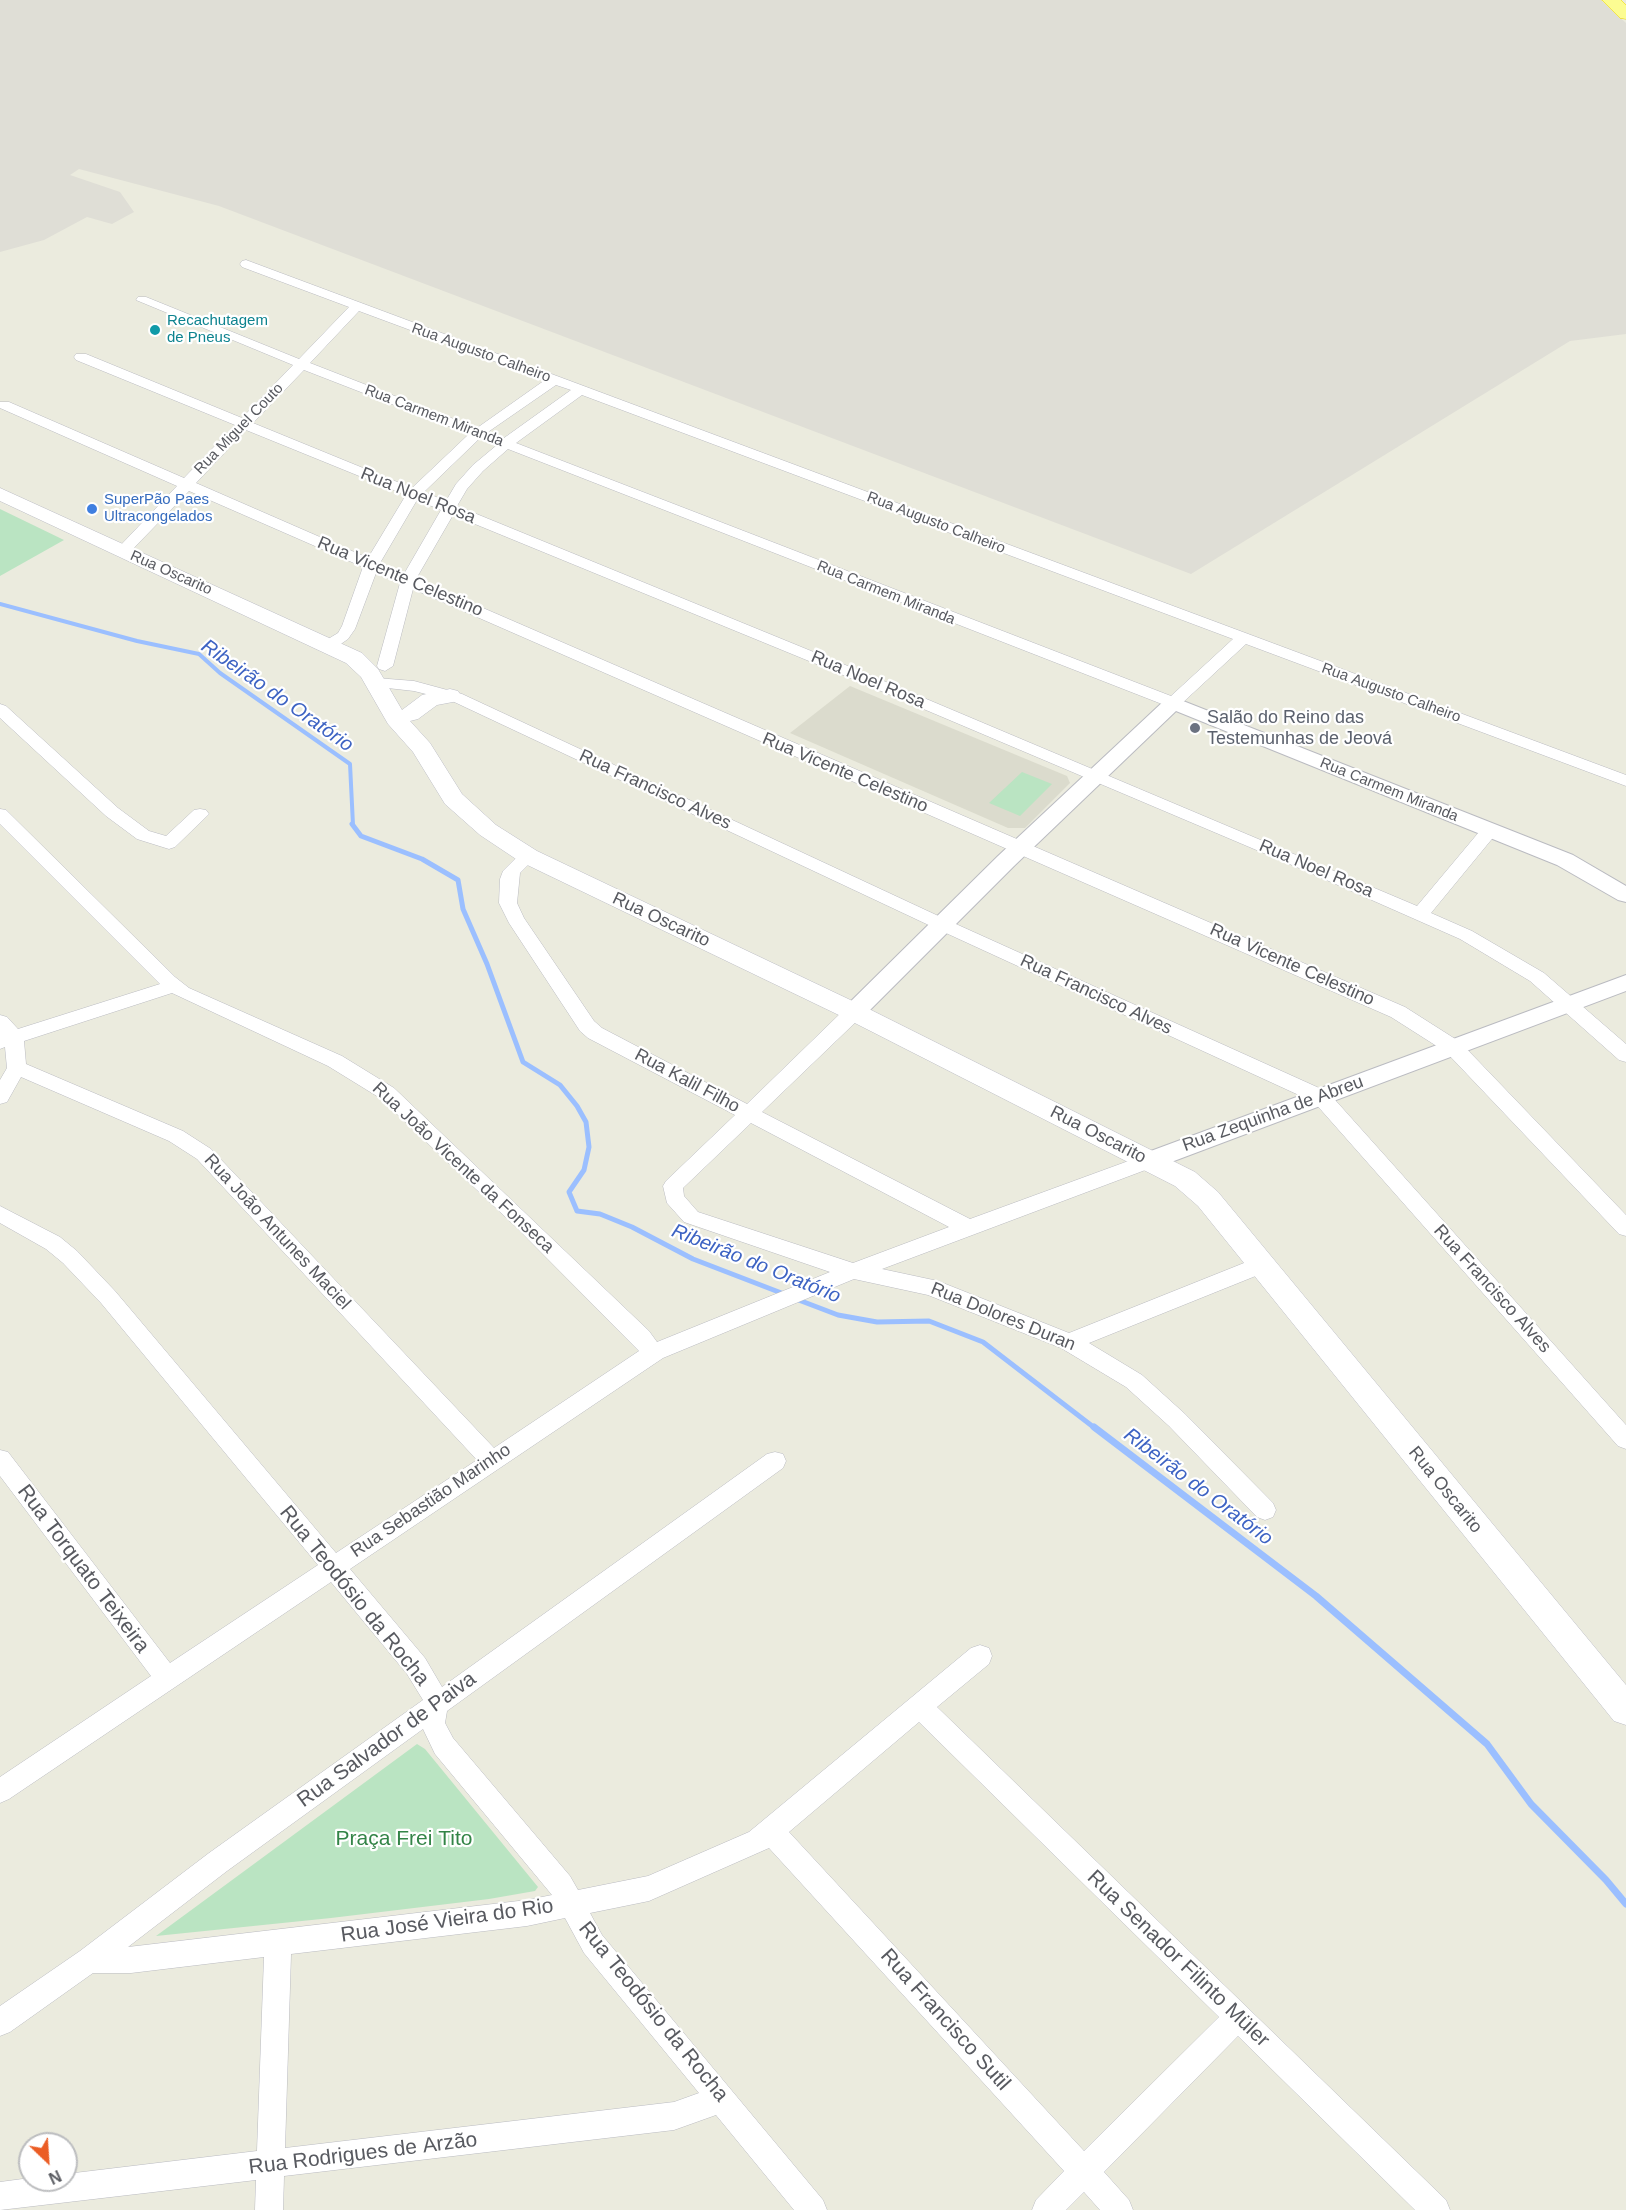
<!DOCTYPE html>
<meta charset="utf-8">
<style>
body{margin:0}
#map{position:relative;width:1626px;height:2210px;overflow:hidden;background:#ebebde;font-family:Helvetica,sans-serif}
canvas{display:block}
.north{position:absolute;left:18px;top:2132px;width:60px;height:60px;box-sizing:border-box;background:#fff;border:2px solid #bcbdbf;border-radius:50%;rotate:155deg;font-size:16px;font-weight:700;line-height:24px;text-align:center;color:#585a60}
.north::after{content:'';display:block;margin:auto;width:21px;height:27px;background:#eb5d25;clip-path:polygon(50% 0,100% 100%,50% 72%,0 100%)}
</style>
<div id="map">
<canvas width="1626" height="2210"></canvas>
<div class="north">N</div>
</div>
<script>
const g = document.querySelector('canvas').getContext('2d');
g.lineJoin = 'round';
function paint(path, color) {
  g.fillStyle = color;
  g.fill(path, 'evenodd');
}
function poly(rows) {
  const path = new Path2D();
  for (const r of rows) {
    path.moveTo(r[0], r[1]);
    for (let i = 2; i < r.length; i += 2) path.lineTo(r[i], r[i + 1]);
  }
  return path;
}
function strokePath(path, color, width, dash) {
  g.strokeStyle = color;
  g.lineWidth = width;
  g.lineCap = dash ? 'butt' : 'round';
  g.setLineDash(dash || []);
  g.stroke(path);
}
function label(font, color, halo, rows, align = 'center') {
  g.font = font + ' Helvetica,sans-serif';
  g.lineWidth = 4.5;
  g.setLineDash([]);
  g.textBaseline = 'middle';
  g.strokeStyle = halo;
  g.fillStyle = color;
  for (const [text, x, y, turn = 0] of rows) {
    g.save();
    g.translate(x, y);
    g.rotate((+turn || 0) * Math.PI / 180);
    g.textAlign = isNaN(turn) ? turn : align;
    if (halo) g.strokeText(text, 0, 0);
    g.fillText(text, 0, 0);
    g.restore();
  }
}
const industrial = poly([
 [0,0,1601,0,1626,23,1626,334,1570,341,1191,574,219,206,79,169,70,175,120,192,134,212,112,224,87,217,44,240,0,252]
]);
const education = poly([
 [850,686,1067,776,1070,783,1025,828,1008,828,790,733]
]);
const green = poly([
 [0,509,64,540,0,576],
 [1022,772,1052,784,1020,816,989,803],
 [417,1744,425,1749,538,1887,535,1891,489,1899,331,1918,156,1936]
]);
const streamFar2 = poly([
 [0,604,137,641,199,654,220,673,350,764,353,825]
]);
const streamFar1 = poly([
 [352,824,361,836,422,859,458,880,463,909,487,964,523,1062,560,1085,577,1106,586,1122,589,1147,584,1170,569,1192,577,1211,600,1214,632,1227,693,1259,784,1294],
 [796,1299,838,1315,877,1322,929,1321,983,1342,1096,1429]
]);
const stream = poly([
 [1094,1427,1316,1596,1487,1744,1531,1804,1606,1880,1626,1904]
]);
const minor = poly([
 [246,260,1626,775,1626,786,1246,644,1179,706,1167,706,508,449,483,471,467,489,457,506,860,671,1417,906,1484,826,1496,826,1499,830,1496,834,1431,913,1472,931,1544,973,1626,1044,1626,1062,1619,1060,1530,981,1460,939,1306,871,848,677,453,515,416,579,1405,1007,1460,1042,1626,1215,1626,1236,1619,1234,1446,1052,1391,1017,413,589,393,666,385,671,379,669,377,666,400,583,376,573,355,629,348,639,335,648,323,648,321,645,323,642,338,633,342,626,363,567,189,491,128,554,118,554,116,551,118,548,177,486,0,408,0,402,9,402,184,478,235,425,76,360,74,357,76,354,86,354,242,418,293,365,136,300,138,297,146,297,299,359,349,307,242,267,240,264,242,261,246,260],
 [359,311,545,380,477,428,310,363,359,311],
 [304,370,469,434,412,488,253,423,304,370],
 [556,385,571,390,504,438,488,432,556,385],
 [582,395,1233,639,1171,696,516,443,582,395],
 [246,430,406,495,368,558,196,483,246,430],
 [480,438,497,445,473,465,456,484,446,501,424,492,480,438],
 [417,500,441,510,404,574,380,563,417,500],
 [376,678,414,681,462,694,947,920,1328,1092,1626,1425,1626,1449,1618,1446,1314,1102,935,928,450,700,414,691,370,686,368,683,370,680,376,678],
 [0,704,6,706,118,808,149,831,166,836,194,810,200,809,206,810,209,814,175,847,169,849,137,839,106,816,0,718,0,704],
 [0,809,6,810,175,977,189,988,342,1056,394,1088,649,1331,657,1342,830,1272,684,1222,667,1203,663,1186,666,1181,735,1115,588,1038,580,1031,509,923,499,903,500,879,503,871,522,852,534,852,537,856,520,873,517,903,524,918,594,1021,602,1028,747,1104,847,1007,854,1006,861,1007,863,1012,861,1017,762,1112,970,1219,1142,1156,1149,1154,1156,1156,1159,1161,1156,1166,882,1269,938,1281,1069,1333,1254,1259,1261,1257,1268,1259,1271,1265,1268,1271,1089,1343,1142,1375,1185,1414,1273,1503,1276,1510,1273,1517,1265,1520,1257,1517,1169,1426,1126,1387,1061,1348,928,1295,854,1279,663,1358,350,1569,425,1658,442,1687,767,1454,775,1452,783,1454,786,1461,783,1468,447,1711,445,1723,453,1738,570,1876,578,1890,648,1876,749,1832,971,1648,980,1645,989,1648,992,1656,989,1664,937,1707,1446,2200,1450,2210,1415,2210,1238,2036,1104,2172,1129,2200,1133,2210,1100,2210,1084,2192,1066,2210,1032,2210,1036,2200,1064,2171,769,1848,649,1901,590,1913,602,1935,823,2200,827,2210,794,2210,716,2115,674,2130,284,2176,283,2210,255,2210,256,2180,0,2210,0,2182,30,2178,30,2180,66,2180,66,2174,257,2151,264,1957,131,1973,93,1973,10,2032,0,2036,0,2006,80,1951,209,1853,423,1700,407,1674,331,1582,9,1799,0,1803,0,1777,151,1676,0,1476,0,1450,8,1452,170,1663,318,1565,101,1303,63,1263,46,1249,0,1223,0,1206,60,1237,77,1251,115,1291,336,1553,477,1460,197,1159,169,1141,21,1077,7,1102,0,1104,0,1080,7,1068,5,1047,0,1049,0,1015,7,1017,18,1029,160,984,0,824,0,809],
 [172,993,328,1066,380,1098,517,1228,639,1351,494,1448,211,1149,183,1131,26,1064,24,1041,172,993],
 [751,1123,949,1227,853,1263,698,1212,684,1196,683,1188,751,1123],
 [919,1722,1219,2017,1084,2151,789,1832,919,1722],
 [423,1729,435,1754,552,1895,527,1900,128,1947,227,1871,423,1729],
 [565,1918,584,1953,699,2093,674,2102,285,2148,291,1954,527,1926,565,1918]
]);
const tertiary = poly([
 [1173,697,1573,855,1626,886,1626,902,1618,900,1557,865,1176,711,1014,866,862,1018,854,1020,846,1018,842,1012,846,1006,998,856,1166,699,1173,697],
 [1626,975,1626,991,1158,1167,1149,1170,1140,1167,1137,1161,1140,1155,1626,975]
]);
const secondary = poly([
 [0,488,362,653,378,669,402,710,422,695,450,689,458,691,461,696,458,701,437,705,418,719,410,721,430,743,462,794,496,825,537,851,863,1006,1195,1172,1218,1192,1626,1685,1626,1725,1614,1721,1198,1206,1175,1186,845,1018,519,861,480,835,445,804,413,752,388,724,361,677,346,663,0,501,0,488]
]);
const trunk = poly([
 [1602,0,1621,0,1626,5,1626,19,1620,18,1602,0]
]);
const markers = [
 [155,330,6,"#0f9aa8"],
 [92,509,6,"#3f7fe0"],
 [1195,728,6,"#6b7280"]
];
const farCulturenames = [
 ["Recachutagem",167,321],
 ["de Pneus",167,338]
];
const farStreetnames = [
 ["Rua Augusto Calheiro",481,353,20],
 ["Rua Carmem Miranda",434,416,21],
 ["Rua Miguel Couto",239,429,-46],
 ["Rua Augusto Calheiro",936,523,21],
 ["Rua Oscarito",171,573,24],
 ["Rua Carmem Miranda",886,593,22],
 ["Rua Augusto Calheiro",1391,693,20],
 ["Rua Carmem Miranda",1389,790,22]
];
const farShopnames = [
 ["SuperPão Paes",104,500],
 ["Ultracongelados",104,517]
];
const streetNames = [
 ["Rua Noel Rosa",418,496,22],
 ["Rua Vicente Celestino",400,577,23],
 ["Rua Noel Rosa",868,680,23],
 ["Rua Vicente Celestino",845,773,23],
 ["Rua Francisco Alves",655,790,25],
 ["Rua Noel Rosa",1316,869,23],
 ["Rua Oscarito",661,920,25],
 ["Rua Vicente Celestino",1292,965,24],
 ["Rua Francisco Alves",1096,995,25],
 ["Rua Kalil Filho",687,1081,28],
 ["Rua Zequinha de Abreu",1273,1114,-20],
 ["Rua Oscarito",1098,1135,27],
 ["Rua João Vicente da Fonseca",463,1168,43],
 ["Rua João Antunes Maciel",277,1232,47],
 ["Rua Francisco Alves",1492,1289,48],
 ["Rua Dolores Duran",1003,1317,22],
 ["Rua Oscarito",1445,1490,51],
 ["Rua Sebastião Marinho",431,1501,-34]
];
const worshipNames = [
 ["Salão do Reino das",1207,718],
 ["Testemunhas de Jeová",1207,739]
];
const waterNames = [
 ["Ribeirão do Oratório",277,696,35],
 ["Ribeirão do Oratório",756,1264,22],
 ["Ribeirão do Oratório",1198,1487,37]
];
const nearStreetnames = [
 ["Rua Torquato Teixeira",83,1569,53],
 ["Rua Teodósio da Rocha",354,1596,51],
 ["Rua Salvador de Paiva",387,1740,-36],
 ["Rua José Vieira do Rio",447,1921,-8],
 ["Rua Senador Filinto Müler",1178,1959,44],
 ["Rua Teodósio da Rocha",653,2012,51],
 ["Rua Francisco Sutil",945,2020,48],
 ["Rua Rodrigues de Arzão",363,2154,-7]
];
const nearParknames = [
 ["Praça Frei Tito",404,1839]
];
paint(industrial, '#dfded6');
paint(education, '#dbdbcd');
paint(green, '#bae4c2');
strokePath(streamFar2, '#9bbfff', 4);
strokePath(streamFar1, '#9bbfff', 5);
strokePath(stream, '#9bbfff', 7);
strokePath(minor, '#babbc1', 1);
strokePath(tertiary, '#babbc1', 2);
strokePath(secondary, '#bcbdc5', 1);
strokePath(trunk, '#ead100', 1);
paint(minor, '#fff');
paint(tertiary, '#fff');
paint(secondary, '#fff');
paint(trunk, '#fcfc92');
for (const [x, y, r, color] of markers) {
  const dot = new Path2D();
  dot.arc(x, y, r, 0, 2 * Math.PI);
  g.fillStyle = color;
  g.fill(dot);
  strokePath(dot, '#fff', 2);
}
label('15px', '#0d838f', '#fff', farCulturenames, 'left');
label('15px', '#585a60', '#fff', farStreetnames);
label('15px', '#366cbe', '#fff', farShopnames, 'left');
label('18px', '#585a60', '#fff', streetNames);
label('18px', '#5b616d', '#fff', worshipNames, 'left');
label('italic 20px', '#3d63c3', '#fff', waterNames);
label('21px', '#585a60', '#fff', nearStreetnames);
label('21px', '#338447', '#fff', nearParknames);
</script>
